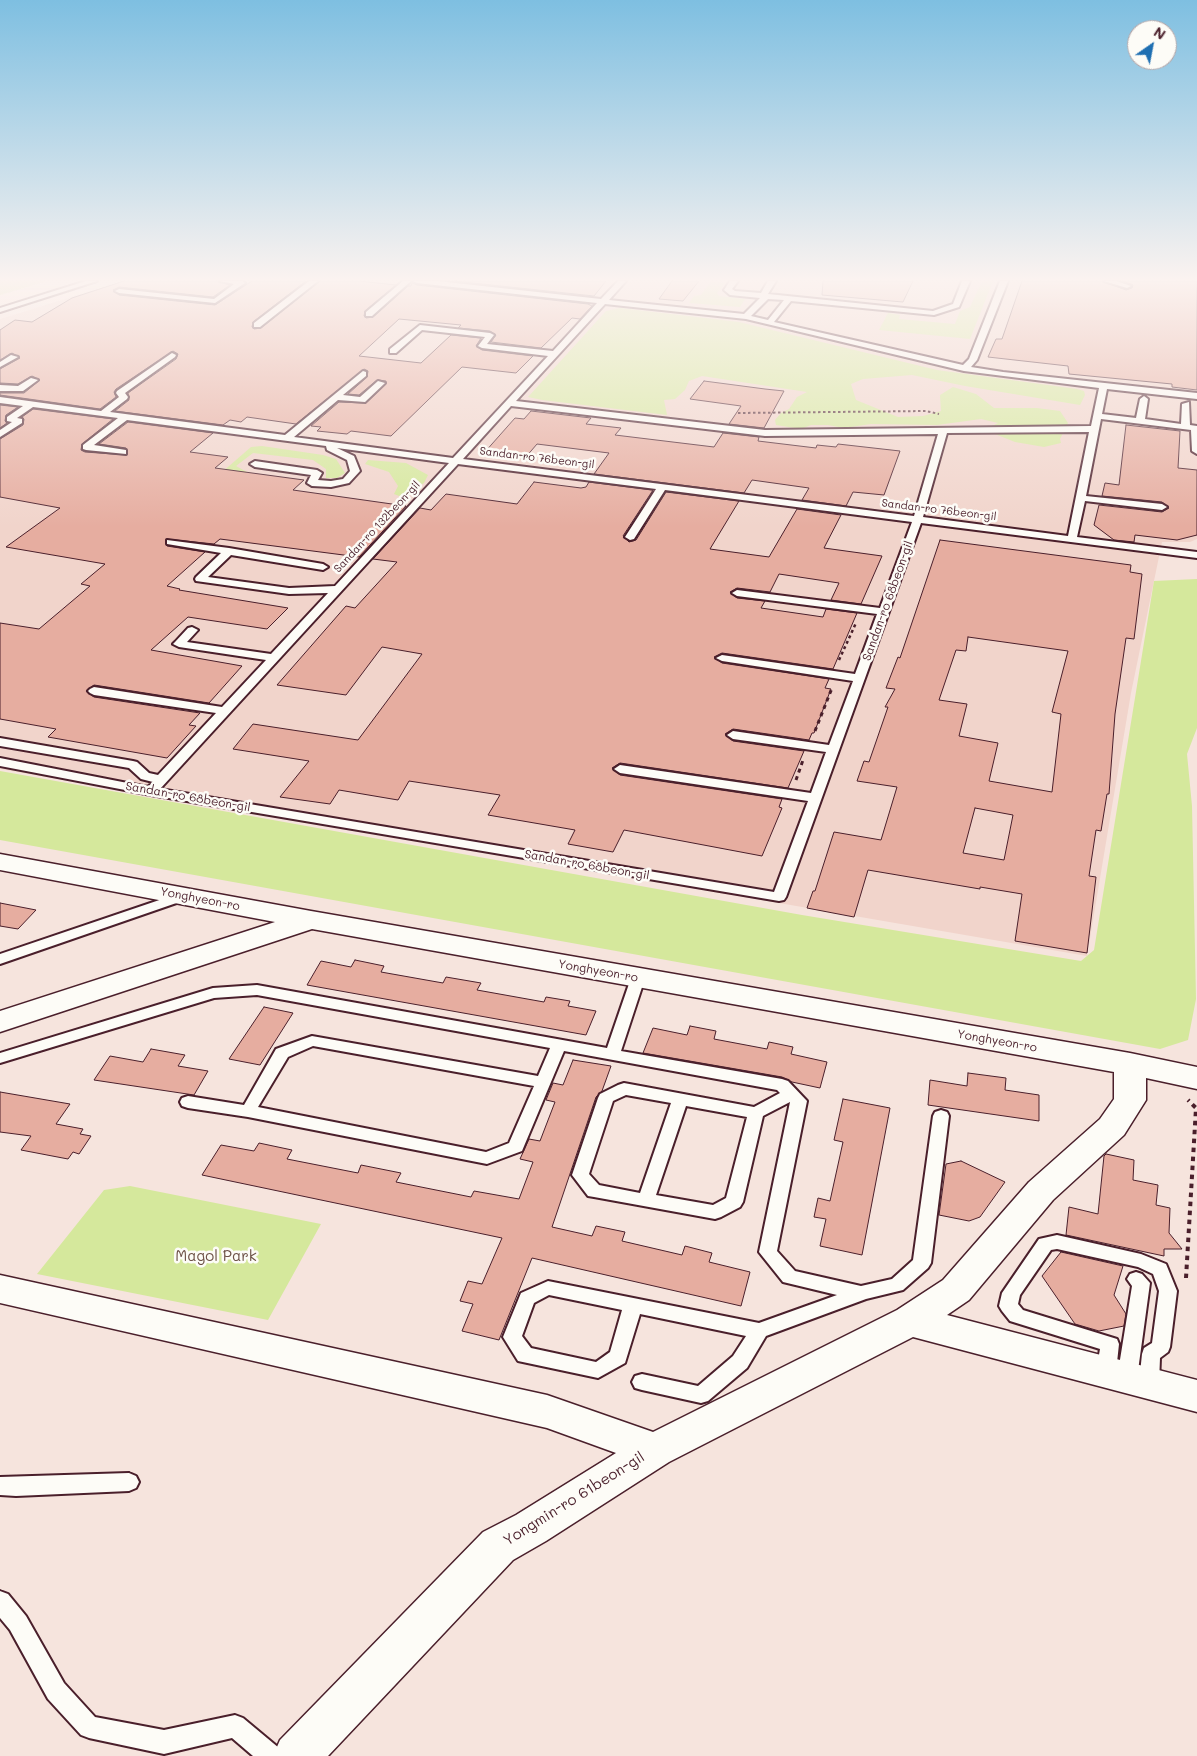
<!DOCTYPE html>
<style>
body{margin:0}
#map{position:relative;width:1197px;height:1756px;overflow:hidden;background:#f6e4dd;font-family:Mali,sans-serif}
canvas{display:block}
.north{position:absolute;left:1127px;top:20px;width:50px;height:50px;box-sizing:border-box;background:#fdfcf7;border:1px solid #b5a4a5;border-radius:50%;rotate:33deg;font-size:14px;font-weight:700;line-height:20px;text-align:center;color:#4a1f2b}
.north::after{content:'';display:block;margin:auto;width:18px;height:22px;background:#1f6fb2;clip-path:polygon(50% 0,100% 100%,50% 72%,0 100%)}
</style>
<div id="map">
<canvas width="1197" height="1756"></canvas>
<div class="north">N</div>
</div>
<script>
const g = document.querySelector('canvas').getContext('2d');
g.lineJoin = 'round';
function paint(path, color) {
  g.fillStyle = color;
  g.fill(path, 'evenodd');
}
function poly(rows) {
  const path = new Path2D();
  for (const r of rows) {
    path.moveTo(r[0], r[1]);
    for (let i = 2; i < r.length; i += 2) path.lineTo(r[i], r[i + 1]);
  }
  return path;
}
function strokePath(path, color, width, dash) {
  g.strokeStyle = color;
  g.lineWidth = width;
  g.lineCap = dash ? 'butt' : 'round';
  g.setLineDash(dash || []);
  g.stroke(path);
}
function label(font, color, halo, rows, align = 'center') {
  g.font = font + ' Mali,sans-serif';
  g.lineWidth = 5;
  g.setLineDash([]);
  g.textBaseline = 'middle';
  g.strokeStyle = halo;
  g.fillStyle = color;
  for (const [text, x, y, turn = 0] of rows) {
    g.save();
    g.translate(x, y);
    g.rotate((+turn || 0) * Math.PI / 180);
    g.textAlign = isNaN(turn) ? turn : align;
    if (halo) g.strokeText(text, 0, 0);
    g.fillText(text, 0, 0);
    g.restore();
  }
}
const built = poly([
 [123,281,1197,281,1197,539,1190,542,1162,542,1131,693,1087,956,0,769,0,319]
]);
const green = poly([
 [0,281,48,281,0,295],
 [711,281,725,283,717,293,719,296,745,299,740,307,689,303,694,296,701,295],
 [982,281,993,281,970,339,879,330,888,313,900,315,899,319,955,324,960,311,970,307],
 [620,308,739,322,937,370,1077,389,1084,391,1085,395,1080,405,965,386,912,375,863,379,851,384,856,400,898,417,923,416,941,411,940,395,953,387,976,394,994,408,1037,408,1060,411,1068,423,1060,439,1061,443,1044,447,1015,442,995,434,990,427,998,423,981,419,937,425,871,424,844,428,828,425,811,425,801,429,776,425,775,420,781,413,789,409,797,397,807,392,702,376,689,381,685,390,675,399,664,400,667,415,542,400,528,397,606,311],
 [262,446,323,455,336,459,345,473,337,478,326,478,326,469,313,460,253,453,236,466,247,472,245,475,221,473,251,447],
 [368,460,406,463,428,475,424,483,402,497,394,494,398,486,389,472,365,464],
 [1197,579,1197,728,1187,754,1192,806,1196,999,1188,1040,1160,1049,0,840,0,771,802,915,1081,961,1094,950,1154,581],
 [130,1186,321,1224,268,1320,37,1274,104,1190]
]);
const building = poly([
 [124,281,218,281,230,285,213,297,119,287,113,290,119,295,215,305,252,281,306,281,253,322,252,327,254,329,261,328,320,281,359,281,396,285,365,311,364,316,366,318,373,317,408,286,411,286,412,283,417,285,588,304,592,306,580,319,572,318,541,348,491,342,496,335,490,331,458,328,461,325,399,319,359,356,421,363,451,335,481,338,476,346,482,350,533,356,516,373,462,367,391,436,351,431,347,434,317,431,321,427,311,426,339,402,366,403,386,384,386,381,377,380,359,395,348,394,367,377,368,371,364,369,296,424,247,417,241,422,230,420,223,425,115,411,129,400,128,393,176,359,178,354,173,351,116,389,114,392,116,397,100,409,0,395,0,393,24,393,40,380,32,376,18,384,0,383,0,369,20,358,12,353,0,360,0,330,15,320,32,322,72,298,124,281],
 [454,281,606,281,594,296,454,281],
 [672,281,699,281,683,301,659,299,672,281],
 [823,281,913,281,903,302,822,295,823,281],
 [1022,281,1102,281,1126,290,1132,288,1133,285,1122,281,1197,281,1197,390,1172,387,1172,384,1069,374,1068,366,988,357,996,339,1002,339,1022,281],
 [704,381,765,389,784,391,764,428,729,424,741,406,690,399,704,381],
 [0,405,18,407,6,415,5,421,7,423,0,428,0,405],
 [33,409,113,419,82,444,81,450,85,452,127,455,126,448,99,444,128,422,213,433,190,452,228,457,215,468,304,480,293,490,406,506,359,557,220,539,214,544,166,539,167,546,205,552,167,586,180,589,179,590,288,608,267,629,188,617,151,650,242,666,209,703,94,685,87,690,87,692,94,697,200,713,189,725,196,726,167,758,48,737,56,729,0,719,0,623,39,629,90,586,81,584,105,564,6,547,60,508,0,497,0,439,23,425,24,419,22,417,33,409],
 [531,411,591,418,586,424,621,428,615,435,714,447,723,433,759,437,758,441,816,448,817,445,836,447,838,444,900,451,884,495,853,492,846,506,802,500,809,488,752,480,744,493,594,474,609,453,537,444,525,458,484,453,515,418,524,419,531,411],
 [1126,425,1180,431,1178,468,1197,470,1197,535,1177,540,1135,535,1134,542,1114,540,1094,525,1099,505,1162,512,1169,508,1162,502,1102,496,1105,483,1119,485,1126,425],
 [534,482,581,488,586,487,589,482,653,490,623,536,629,542,636,540,666,492,739,501,710,549,769,557,797,509,841,515,824,548,882,556,861,604,831,600,839,583,779,574,770,592,737,588,730,592,737,598,765,601,761,608,823,617,826,609,857,613,833,669,722,653,714,657,722,663,829,679,825,688,831,689,814,733,812,733,809,740,733,729,725,734,733,741,804,751,788,788,620,763,612,768,620,775,782,799,779,807,782,808,762,856,624,830,613,852,568,844,575,830,488,815,500,795,409,781,398,800,339,790,330,804,280,797,309,761,233,749,253,724,358,740,422,654,382,647,346,695,277,685,346,606,355,608,397,562,373,559,420,508,431,510,446,494,517,504,534,482],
 [940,540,1131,565,1130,572,1142,574,1134,639,1126,638,1115,714,1109,794,1107,794,1101,831,1096,830,1089,876,1096,877,1087,953,1015,941,1022,894,980,887,980,889,868,870,854,917,807,908,813,891,815,891,834,832,881,840,897,787,857,781,864,761,869,762,888,707,885,707,895,689,886,688,898,657,900,658,940,540],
 [968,637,1068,651,1052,712,1061,714,1052,792,989,781,998,743,959,736,967,704,939,700,956,650,966,651,968,637],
 [975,808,1013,815,1004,860,963,853,975,808],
 [0,903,36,910,18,929,0,926,0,903],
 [355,960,384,966,381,972,443,983,446,977,481,983,477,990,544,1002,546,997,570,1001,568,1006,596,1011,586,1035,307,985,321,961,351,967,355,960],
 [264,1007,293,1013,260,1065,229,1059,264,1007],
 [690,1026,716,1031,714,1039,767,1049,769,1042,793,1047,791,1054,827,1062,820,1088,792,1082,782,1077,643,1053,653,1028,687,1035,690,1026],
 [151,1049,185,1055,178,1066,208,1071,194,1095,94,1080,110,1056,143,1062,151,1049],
 [573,1060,611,1066,602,1091,596,1097,552,1227,592,1236,596,1226,625,1232,622,1241,682,1255,685,1246,712,1253,709,1262,750,1272,741,1306,532,1258,499,1340,462,1331,473,1304,460,1301,468,1281,482,1284,502,1238,202,1175,221,1145,254,1151,259,1143,292,1150,287,1159,358,1173,361,1165,401,1173,396,1182,471,1197,474,1191,519,1199,533,1162,520,1159,529,1139,540,1141,555,1102,546,1100,553,1083,563,1085,573,1060],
 [968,1073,1006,1078,1005,1090,1039,1095,1039,1121,928,1105,930,1080,967,1086,968,1073],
 [0,1092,70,1104,56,1124,83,1129,80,1134,91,1136,79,1154,73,1152,68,1159,21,1150,31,1136,0,1132,0,1092],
 [843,1099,890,1108,862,1255,820,1246,826,1219,814,1217,818,1198,830,1201,843,1142,834,1140,843,1099],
 [1106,1154,1134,1160,1133,1180,1158,1185,1156,1205,1170,1208,1169,1233,1182,1249,1164,1249,1164,1256,1066,1235,1069,1207,1098,1214,1104,1156,1106,1154],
 [961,1161,1005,1182,980,1217,969,1221,939,1215,946,1164,961,1161],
 [1061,1252,1123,1266,1114,1295,1126,1314,1124,1326,1099,1331,1075,1324,1042,1276,1061,1252]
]);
const pathFar3 = poly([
 [738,413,926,411,939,414]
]);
const pathFar2 = poly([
 [839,660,856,623]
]);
const pathFar1 = poly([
 [815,731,832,688],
 [796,780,803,760]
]);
const path = poly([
 [1186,1278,1196,1108,1188,1100]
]);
const service = poly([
 [86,281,97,281,0,312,0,308,86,281],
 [220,281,242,281,245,283,215,303,119,293,115,291,119,289,214,299,234,284,220,281],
 [309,281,318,281,260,327,254,327,254,323,309,281],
 [403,281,411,281,372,316,366,316,366,312,403,281],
 [413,281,437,281,601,299,618,281,626,281,609,300,744,314,760,298,730,295,724,290,730,281,738,281,732,289,735,291,761,293,768,281,776,281,768,294,933,311,953,304,962,281,970,281,959,307,934,315,791,301,774,322,963,365,969,359,1000,281,1008,281,977,360,971,367,1003,372,1197,393,1197,399,1107,389,1102,414,1136,418,1140,399,1144,396,1148,399,1145,419,1181,424,1182,404,1189,402,1190,425,1197,426,1197,454,1192,451,1191,430,1101,419,1086,496,1162,504,1167,507,1162,510,1085,501,1077,537,1197,552,1197,558,921,523,786,897,784,900,779,901,151,795,0,766,0,758,148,787,153,782,141,779,129,768,0,746,0,738,133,761,137,762,149,773,158,775,216,713,94,695,90,693,88,691,90,689,94,687,222,707,266,660,179,647,173,644,175,642,188,628,192,627,198,630,187,642,271,654,328,593,289,594,196,581,195,579,196,577,221,553,167,544,167,540,229,548,323,564,328,567,323,570,231,555,208,577,289,588,335,586,449,463,337,448,354,456,360,471,349,483,331,487,312,486,307,483,311,475,255,467,250,464,255,461,317,470,322,473,318,480,331,481,343,479,350,471,347,460,327,450,326,446,127,420,94,445,126,450,126,454,86,450,83,449,83,445,118,418,33,407,17,418,22,419,22,423,0,437,0,430,12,422,7,421,7,417,23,406,0,403,0,397,101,411,119,397,116,393,117,391,172,353,176,355,175,357,125,393,128,397,127,399,110,412,285,435,363,371,366,372,366,376,343,395,360,397,378,381,385,383,365,402,338,400,294,437,453,458,548,356,482,348,478,346,485,337,422,330,396,353,390,353,390,349,420,325,490,333,494,335,487,344,553,351,597,303,417,283,413,281],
 [768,299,784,300,768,320,751,316,768,299],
 [605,304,746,319,964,371,1099,388,1091,426,765,430,516,401,605,304],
 [511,406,765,436,938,434,914,516,463,459,511,406],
 [1089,432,1068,536,923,517,947,433,1089,432],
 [458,464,656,489,625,537,630,540,634,539,665,490,912,522,880,608,737,590,732,593,737,596,877,614,855,674,722,655,716,658,722,661,853,681,829,745,733,731,727,735,733,739,826,752,811,793,620,765,614,769,620,773,808,801,774,892,160,789,458,464],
 [1104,281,1116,281,1131,286,1127,288,1104,281],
 [11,355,18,357,0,367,0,362,11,355],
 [31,378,38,380,23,391,0,391,0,385,18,386,31,378],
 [183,892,188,893,190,896,188,899,0,964,0,954,183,892],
 [638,973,643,975,645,978,621,1051,782,1079,788,1081,807,1101,777,1251,795,1271,861,1286,892,1279,913,1260,933,1116,935,1112,941,1110,947,1112,949,1116,931,1263,928,1268,903,1290,866,1299,766,1336,747,1368,708,1401,701,1403,642,1390,635,1388,632,1382,635,1376,642,1374,698,1386,733,1356,746,1336,640,1314,625,1363,598,1378,518,1361,503,1337,521,1293,548,1281,759,1323,837,1295,783,1282,759,1252,790,1102,763,1116,743,1202,740,1207,721,1217,715,1219,594,1197,588,1196,572,1175,598,1098,600,1094,618,1085,624,1083,754,1107,780,1093,777,1090,564,1051,522,1151,487,1164,248,1117,188,1108,182,1106,180,1102,182,1098,188,1096,244,1105,276,1049,312,1036,538,1076,550,1048,257,995,214,998,0,1063,0,1053,213,988,257,985,607,1048,631,978,633,975,638,973],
 [313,1046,534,1086,509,1143,486,1152,258,1107,288,1057,313,1046],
 [626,1095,671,1103,640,1193,599,1185,589,1174,613,1101,626,1095],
 [686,1106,747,1117,726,1198,713,1205,656,1195,686,1106],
 [549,1295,622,1310,610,1352,596,1362,531,1348,522,1336,534,1303,549,1295],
 [1057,1235,1141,1254,1166,1264,1177,1291,1170,1347,1168,1352,1160,1358,1159,1383,1156,1389,1149,1391,1142,1389,1139,1383,1142,1354,1144,1348,1152,1343,1159,1291,1153,1274,1138,1267,1057,1249,1051,1250,1020,1295,1018,1304,1023,1310,1117,1339,1119,1344,1116,1372,1113,1378,1106,1380,1099,1378,1096,1372,1100,1349,1010,1321,1002,1311,999,1306,1002,1293,1039,1239,1057,1235],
 [1136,1272,1142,1274,1150,1283,1137,1378,1134,1384,1127,1386,1120,1384,1117,1378,1132,1286,1127,1279,1130,1274,1136,1272],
 [129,1473,136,1476,139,1482,136,1488,129,1491,16,1496,0,1495,0,1477,129,1473],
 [0,1591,8,1594,26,1616,64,1683,95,1717,164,1730,235,1715,243,1718,279,1748,283,1756,253,1756,232,1738,164,1754,89,1738,81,1735,48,1699,10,1630,0,1618,0,1591]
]);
const minor = poly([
 [0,854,311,911,1130,1053,1197,1067,1197,1089,1146,1078,1146,1100,1124,1135,1053,1200,969,1300,947,1315,1197,1380,1197,1412,913,1337,669,1462,546,1541,513,1560,328,1756,273,1756,280,1740,483,1532,516,1515,616,1453,547,1428,0,1303,0,1275,547,1395,653,1432,897,1310,943,1280,1029,1182,1100,1119,1114,1099,1114,1072,312,929,0,1032,0,1011,275,922,0,870,0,854]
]);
const farStreetnames = [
 ["Sandan-ro 76beon-gil",537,458,7],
 ["Sandan-ro 76beon-gil",939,510,7],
 ["Sandan-ro 132beon-gil",377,527,-47]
];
const streetNames = [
 ["Sandan-ro 68beon-gil",888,601,-70],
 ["Sandan-ro 68beon-gil",188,797,10],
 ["Sandan-ro 68beon-gil",587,865,10],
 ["Yonghyeon-ro",200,899,11],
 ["Yonghyeon-ro",598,971,10],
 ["Yonghyeon-ro",997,1041,10]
];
const nearParknames = [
 ["Magol Park",216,1256]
];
const nearStreetnames = [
 ["Yongmin-ro 61beon-gil",574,1499,-32]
];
paint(built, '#f1d4cb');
paint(green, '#d5e89c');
paint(building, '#e6ada0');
strokePath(building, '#4a1f2b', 1);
strokePath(service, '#4a1f2b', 4);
strokePath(minor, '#4a1f2b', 3);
strokePath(pathFar3, '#4a1f2b', 2, [2.5, 2.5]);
strokePath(pathFar2, '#4a1f2b', 2.5, [3, 3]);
strokePath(pathFar1, '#4a1f2b', 3, [4, 4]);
strokePath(path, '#4a1f2b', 4, [4.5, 4.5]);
paint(service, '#fdfcf7');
paint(minor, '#fdfcf7');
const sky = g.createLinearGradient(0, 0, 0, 527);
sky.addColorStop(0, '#7ebfe1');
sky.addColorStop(0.53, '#fbf3f0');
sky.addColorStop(1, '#fbf3f000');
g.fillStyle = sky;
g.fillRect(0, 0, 1197, 527);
label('11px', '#4a1f2b', '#fdfcf7', farStreetnames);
label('12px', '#4a1f2b', '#fdfcf7', streetNames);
label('15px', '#6d5147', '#fdfcf7', nearParknames);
label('15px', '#4a1f2b', '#fdfcf7', nearStreetnames);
</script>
